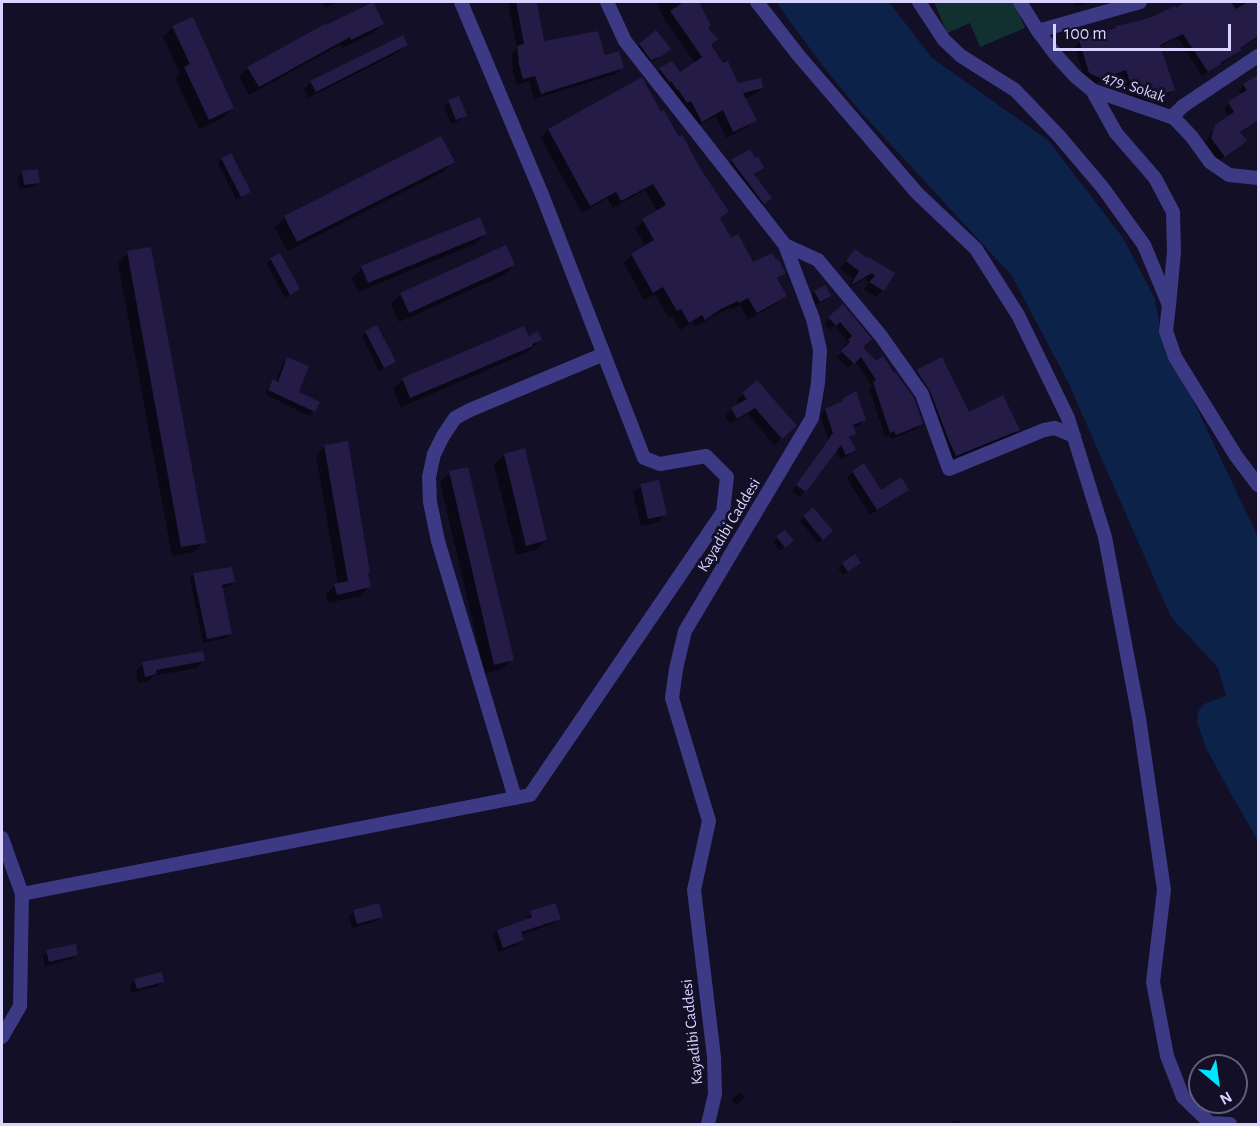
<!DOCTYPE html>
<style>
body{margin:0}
#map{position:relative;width:1260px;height:1126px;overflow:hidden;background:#130f26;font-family:"Alegreya Sans",sans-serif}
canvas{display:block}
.frame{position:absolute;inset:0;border:3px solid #d9d4ff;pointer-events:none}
.north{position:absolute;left:1188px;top:1054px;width:60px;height:60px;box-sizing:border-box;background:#130f26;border:2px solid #625e7d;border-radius:50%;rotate:151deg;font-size:16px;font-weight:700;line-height:24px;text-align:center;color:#d9d4ff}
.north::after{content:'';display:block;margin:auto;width:21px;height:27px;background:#00e5ff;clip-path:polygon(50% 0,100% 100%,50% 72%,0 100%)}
.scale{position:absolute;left:1053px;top:24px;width:178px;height:27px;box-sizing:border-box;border:3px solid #d9d4ff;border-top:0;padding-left:8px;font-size:18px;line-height:21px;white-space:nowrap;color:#d9d4ff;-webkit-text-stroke:4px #130f26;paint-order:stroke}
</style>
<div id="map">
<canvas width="1260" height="1126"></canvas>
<div class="frame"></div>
<div class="north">N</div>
<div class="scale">100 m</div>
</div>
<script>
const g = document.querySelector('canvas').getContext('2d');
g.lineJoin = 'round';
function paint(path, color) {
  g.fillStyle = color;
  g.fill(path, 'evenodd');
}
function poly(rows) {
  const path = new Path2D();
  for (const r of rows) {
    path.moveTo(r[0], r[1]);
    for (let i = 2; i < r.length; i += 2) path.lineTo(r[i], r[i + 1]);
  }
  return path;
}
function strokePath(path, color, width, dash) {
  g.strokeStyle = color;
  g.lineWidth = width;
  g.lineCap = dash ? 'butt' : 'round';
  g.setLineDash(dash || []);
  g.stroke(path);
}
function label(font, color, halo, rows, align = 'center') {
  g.font = font + ' "Alegreya Sans",sans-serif';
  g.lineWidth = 6;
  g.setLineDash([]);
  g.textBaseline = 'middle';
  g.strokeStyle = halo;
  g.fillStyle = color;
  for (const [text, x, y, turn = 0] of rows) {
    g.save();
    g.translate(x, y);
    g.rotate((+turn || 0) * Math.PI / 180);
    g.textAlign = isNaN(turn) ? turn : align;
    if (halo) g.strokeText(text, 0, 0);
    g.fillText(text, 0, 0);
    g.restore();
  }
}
const green = poly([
 [934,2,1014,2,1025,28,980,47,970,23,947,33]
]);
const water = poly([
 [776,2,889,2,932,58,1048,140,1123,238,1155,299,1161,333,1258,537,1258,841,1231,794,1206,748,1197,722,1198,712,1204,704,1226,696,1218,668,1171,617,1069,384,1012,276,859,110,822,65]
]);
const shadow = poly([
 [322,2,339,2,325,8],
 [508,2,537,2,536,4,543,42,604,57,622,67,616,74,534,99,529,81,517,85,512,69,513,68,511,54,517,48],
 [657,2,679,2,686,11,697,2,709,26,706,28,709,45,737,84,762,88,754,95,744,98,755,120,748,127,726,138,716,116,695,127,653,76,660,69,671,62,680,74,695,63,664,19],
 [1074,2,1093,2,1075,7],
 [1189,2,1258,2,1258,39,1256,41,1255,39,1239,49,1235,55,1202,76,1178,38,1159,47,1173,90,1168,95,1147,102,1128,97,1121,74,1096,83,1084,78,1075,46,1080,41,1113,31,1116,28,1139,22,1175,10],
 [382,24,373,33,342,48,340,45,249,95,239,77,248,68],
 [173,27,233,108,223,118,199,129,175,78,180,73,163,37],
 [656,32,666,53,657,59,647,62,636,48],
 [406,45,399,52,308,98,304,89,311,82],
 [1258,77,1258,122,1239,133,1239,146,1219,161,1206,144,1210,133,1229,117,1224,108,1229,103,1242,95,1239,91,1244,85],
 [449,102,465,115,460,120,451,124,444,106],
 [661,114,727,212,719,220,730,240,753,264,784,273,776,280,785,295,777,303,748,320,740,305,731,310,730,308,712,317,696,327,693,322,680,330,672,316,669,318,655,294,644,300,624,263,632,255,646,246,635,229,643,221,658,212,645,190,613,208,607,198,582,213,541,138,548,130],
 [750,151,762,168,753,174,767,201,760,206,728,164],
 [222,159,249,192,244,196,236,200,218,163],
 [453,162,443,172,287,251,275,227,285,218],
 [23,172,39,182,34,187,20,189,18,177],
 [479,219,485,234,475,244,358,292,352,278,362,268],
 [855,251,866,260,883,290,876,297,864,289,869,284,865,278,848,288,853,278,840,268],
 [128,253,204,542,194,552,172,556,118,263],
 [271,259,298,289,285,298,267,264],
 [514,265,504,275,399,322,391,304,401,294],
 [824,287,829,296,825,300,815,305,810,296,814,292],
 [843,307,861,347,921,424,916,429,891,439,889,435,885,437,869,388,872,386,855,361,848,368,837,357,846,348,844,346,848,342,834,326,830,330,824,324],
 [366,332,394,362,389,366,379,371,362,336],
 [528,338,540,340,531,349,522,355,401,407,393,389,403,380],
 [287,359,297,393,318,403,314,412,309,416,265,394,269,386,274,381,276,382,282,364],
 [917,371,968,414,1018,430,1009,440,946,465,921,401,907,381],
 [743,394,788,432,774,445,748,414,730,424,725,416,732,409,740,405,736,401],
 [843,400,864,420,859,425,853,427,855,434,849,439,854,449,849,455,840,459,836,449,800,497,792,491,828,439,820,415,826,410,839,405],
 [325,446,369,587,360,596,328,603,326,594,335,585,338,584,316,456],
 [504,455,546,540,536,550,516,555,494,465],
 [853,472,880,492,907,489,901,495,870,515,847,478],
 [450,473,512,660,502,669,485,674,440,482],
 [641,486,665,514,658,522,641,526,633,493],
 [804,517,827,536,818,543,800,521],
 [785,532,787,545,780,551,773,542],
 [843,564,855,567,843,575,838,568],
 [194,574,234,582,230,586,221,588,230,634,226,638,203,643,190,579],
 [203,661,196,668,153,676,148,681,138,683,136,671,143,664],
 [354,912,381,916,377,921,352,928,349,916],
 [531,913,559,918,555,923,521,935,523,940,518,945,499,952,493,936,497,931,528,920,527,917],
 [47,952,77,955,72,959,45,966,43,956],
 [135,981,163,982,158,986,132,993,130,985],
 [740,1092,745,1097,736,1105,732,1100],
 [959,1120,960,1124,946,1124]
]);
const building = poly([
 [373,2,384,24,351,40,350,37,259,87,247,67,325,24,326,25],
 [516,2,537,2,544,41,598,31,605,55,619,51,624,68,541,94,535,76,523,79,518,61,519,61,517,46,524,44],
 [684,2,699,2,711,26,708,28,718,39,711,45,723,63,728,61,738,83,761,78,763,88,743,93,757,121,733,132,723,110,702,122,691,101,687,103,678,89,677,90,671,81,670,83,659,68,672,61,680,72,702,57,670,11],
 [1185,2,1231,2,1236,9,1248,2,1258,2,1258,36,1240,48,1242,50,1220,63,1221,64,1208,72,1183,34,1160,45,1175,90,1154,97,1133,92,1126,70,1102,79,1089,73,1079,40,1116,28,1115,26,1139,21,1156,15,1175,6,1176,8],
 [193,17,234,108,209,120,184,67,190,64,172,26],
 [656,30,671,49,662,56,651,60,639,44],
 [403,35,408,45,316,92,310,81],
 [1258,75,1258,121,1240,132,1247,141,1225,157,1211,138,1215,125,1234,112,1228,102,1247,90,1243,84],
 [642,77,661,112,664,110,679,137,682,135,700,168,729,212,720,218,731,238,738,234,753,262,772,253,776,260,778,259,786,273,777,278,787,296,757,313,748,298,739,303,738,301,721,309,705,320,702,315,689,323,681,309,677,311,663,287,653,293,631,254,654,240,642,219,666,205,653,184,621,201,616,192,590,206,548,129],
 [459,96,467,116,456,120,448,100],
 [441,136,455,162,297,242,284,216],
 [750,149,755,158,758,156,764,168,754,174,772,198,764,204,731,160],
 [231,153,251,192,241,197,221,158],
 [38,169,40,183,24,185,22,171],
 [480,217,487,234,368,283,361,266],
 [506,245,515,265,409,313,400,293],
 [151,247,206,543,181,547,127,251],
 [855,249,867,258,868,257,895,273,884,291,869,282,875,276,872,273,851,285,859,271,846,261],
 [280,253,300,289,290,295,270,258],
 [825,285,831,296,820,302,814,291],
 [843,304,872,339,863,347,876,361,883,356,894,373,896,373,914,398,923,424,896,435,894,431,890,433,873,382,876,380,861,357,854,364,841,351,850,342,848,340,852,336,840,322,836,326,828,317],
 [377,325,396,362,384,368,365,331],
 [524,326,529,336,538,331,542,340,532,344,533,346,410,398,402,378],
 [287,357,309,366,299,392,320,402,315,412,268,390,273,379,278,382],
 [942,357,969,412,1003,395,1020,430,956,456,949,441,930,391,916,370],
 [757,380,797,426,782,439,755,408,737,419,731,408,747,399,742,393],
 [856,391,866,420,853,425,856,434,849,437,856,450,846,455,841,445,806,492,796,485,833,433,825,409,843,401,842,399],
 [348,441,370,573,368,573,371,587,337,595,334,584,348,581,324,445],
 [525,448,547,540,526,546,504,454],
 [864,463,881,490,901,477,909,490,877,510,852,471],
 [468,467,514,660,494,665,449,471],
 [659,480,667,515,648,519,640,484],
 [813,507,833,531,823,540,803,516],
 [785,530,794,541,785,548,776,536],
 [855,554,861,563,848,572,842,563],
 [232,567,235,582,222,585,232,634,207,639,193,573],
 [203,651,205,661,156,670,157,674,145,677,142,662],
 [379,903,383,917,357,924,353,910],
 [555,903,561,919,521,932,524,940,503,948,497,930,532,917,530,911],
 [76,944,78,955,49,962,46,950],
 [162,972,164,982,137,989,134,979]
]);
const minor = poly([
 [607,2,625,41,785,245,813,319,820,350,818,383,812,418,685,631,676,669,672,698,709,821,694,890,714,1057,715,1094,708,1124],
 [757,2,799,56,917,193,976,249,1018,315,1068,418,1105,537,1139,718,1164,890,1153,982,1167,1056,1183,1097,1210,1123,1230,1124],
 [919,2,944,40,961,56,1015,90,1059,136,1103,188,1144,245,1169,305,1174,252,1173,212,1155,178,1116,133,1092,90],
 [1020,2,1038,31,1056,55,1075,76,1092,90,1174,118,1192,137,1210,162,1229,175,1258,178],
 [1038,31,1140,2],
 [1174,118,1176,113,1183,106,1258,56],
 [785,245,818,260,881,336,922,394,949,469,1044,430,1055,428,1074,436],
 [1169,305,1166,331,1175,357,1236,456,1258,485],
 [515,798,438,541,430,502,429,477,434,454,443,436,455,418,470,410,604,354],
 [2,838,22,894,20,1006,2,1037],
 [22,894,530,795,723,512,727,477,706,456,660,464,644,458,543,197,461,2]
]);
const streetNames = [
 ["479. Sokak",1134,87,19],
 ["Kayadibi Caddesi",729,525,-59],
 ["Kayadibi Caddesi",692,1032,-96]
];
paint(green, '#12302f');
paint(water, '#0c2248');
paint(shadow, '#0007');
paint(building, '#241b47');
strokePath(minor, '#3d3a85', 14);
label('16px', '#d9d4ff', '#130f26', streetNames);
</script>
